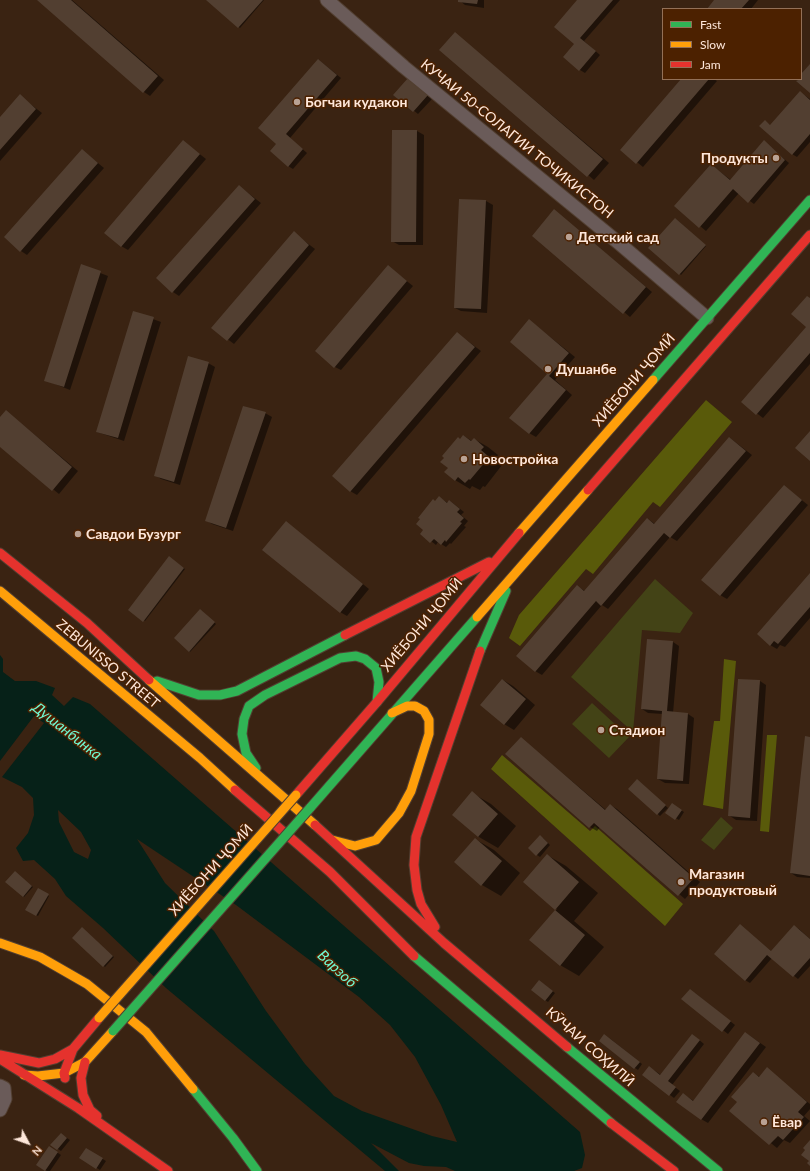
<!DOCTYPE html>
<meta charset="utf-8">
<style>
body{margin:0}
#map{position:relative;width:810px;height:1171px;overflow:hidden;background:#3a2312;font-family:Lato,sans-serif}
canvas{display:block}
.legend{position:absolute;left:662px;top:8px;width:140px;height:72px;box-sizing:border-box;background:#4c2100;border:1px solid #937057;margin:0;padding:5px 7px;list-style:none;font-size:12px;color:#fee7da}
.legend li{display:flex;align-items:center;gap:8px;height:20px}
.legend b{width:20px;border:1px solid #937057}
.north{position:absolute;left:8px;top:1123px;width:40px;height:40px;-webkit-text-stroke:3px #4c2100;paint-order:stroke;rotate:131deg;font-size:11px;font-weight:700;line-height:16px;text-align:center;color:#fee7da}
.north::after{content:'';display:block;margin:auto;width:14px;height:18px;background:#fee7da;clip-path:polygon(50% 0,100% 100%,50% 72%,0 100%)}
</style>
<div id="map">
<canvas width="810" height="1171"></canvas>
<ul class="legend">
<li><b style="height:5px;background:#30b455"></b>Fast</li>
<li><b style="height:5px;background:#ff9f0a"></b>Slow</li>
<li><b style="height:5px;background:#e5322d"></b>Jam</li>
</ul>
<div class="north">N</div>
</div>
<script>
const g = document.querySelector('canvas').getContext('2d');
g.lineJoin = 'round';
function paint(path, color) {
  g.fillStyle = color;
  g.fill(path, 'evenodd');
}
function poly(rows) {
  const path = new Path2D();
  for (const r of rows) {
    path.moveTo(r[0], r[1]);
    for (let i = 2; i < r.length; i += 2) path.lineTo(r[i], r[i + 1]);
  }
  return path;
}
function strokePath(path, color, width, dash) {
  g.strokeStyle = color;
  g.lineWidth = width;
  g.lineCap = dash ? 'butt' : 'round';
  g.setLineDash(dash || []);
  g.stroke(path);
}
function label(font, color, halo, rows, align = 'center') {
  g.font = font + ' Lato,sans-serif';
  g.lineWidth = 3;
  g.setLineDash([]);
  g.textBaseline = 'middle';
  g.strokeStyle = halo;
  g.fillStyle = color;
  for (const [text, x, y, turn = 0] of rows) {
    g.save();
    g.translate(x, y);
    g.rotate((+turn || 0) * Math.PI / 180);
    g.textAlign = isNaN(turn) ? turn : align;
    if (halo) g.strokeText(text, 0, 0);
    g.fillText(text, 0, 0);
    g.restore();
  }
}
const green = poly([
 [655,579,693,613,680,633,642,630,633,732,571,677],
 [592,703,629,737,609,758,572,724],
 [721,817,733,828,714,850,701,840]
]);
const forest = poly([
 [706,400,732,422,660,507,653,502,593,574,586,569,520,646,509,638,519,615],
 [724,659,736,661,723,809,703,805,714,721,720,721],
 [767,735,777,735,769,832,760,831],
 [502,755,590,831,595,826,683,904,665,926,491,769]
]);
const water = poly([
 [0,655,3,659,3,672,15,681,36,681,55,688,52,695,64,706,73,697,90,704,580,1132,585,1155,582,1168,574,1171,455,1171,446,1167,424,1166,409,1163,371,1143,399,1171,385,1171,166,988,103,928,66,896,55,879,34,860,23,861,16,848,28,833,34,815,33,798,22,787,2,777,44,723,34,716,0,761],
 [58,810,81,832,91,850,88,859,74,852,59,822],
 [137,839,236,905,359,997,390,1025,415,1057,441,1105,457,1142,432,1136,362,1111,334,1096,305,1064,266,1011,214,931,165,883]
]);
const shadow = poly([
 [38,0,72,0,164,80,150,96,144,92],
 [207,0,264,0,240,28],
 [459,0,484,0,484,8,465,5],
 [579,0,620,0,584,41,600,55,585,73,580,70,576,44],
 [716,0,758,0,751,9,708,9],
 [455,33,609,163,594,180,441,50],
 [319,60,341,78,290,138,307,153,293,169,288,166,277,144],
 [682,79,714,79,717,81,643,167,622,150],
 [413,82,432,99,418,114,395,95],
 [800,92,810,99,810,142,797,157,792,154,765,121,771,126],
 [20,96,42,113,0,161,0,119],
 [393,131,417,131,424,135,423,245,399,245,392,241],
 [183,141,206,159,128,250,121,246],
 [764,142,789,163,754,204,739,193,706,231,676,206,711,165,731,180],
 [82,150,104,168,27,255,21,251],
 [239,186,261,203,179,296,173,292],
 [460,200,486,201,493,205,487,313,461,311,455,308],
 [555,211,652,292,630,317,533,236],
 [676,219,706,246,681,275,680,274],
 [294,233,315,249,234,344,213,328],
 [82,266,108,276,70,390,45,380],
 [389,267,413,286,341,370,335,367],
 [810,298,810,364,763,418,742,402,807,327],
 [134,312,161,322,124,441,97,432],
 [529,320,575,357,555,380,572,395,536,437,529,433,548,374],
 [457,333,481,351,357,495,350,491],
 [208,363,215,367,180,485,161,479,155,475],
 [6,411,78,471,59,494,0,446,0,418],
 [265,413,272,417,233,531,212,524,206,520],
 [464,436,472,441,474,439,488,447,498,455,495,459,502,465,485,487,483,486,480,490,472,486,470,489,455,480,449,468,460,440],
 [730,438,752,455,677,541,670,537,608,609,602,605,542,675,535,671,577,586,585,591,648,519,655,524],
 [784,486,808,505,727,599,720,595],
 [440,498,448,503,450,501,454,504,464,512,461,515,468,521,464,526,466,527,451,544,450,543,446,547,438,542,436,545,422,534],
 [286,522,369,589,347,616,340,612],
 [169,557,185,569,145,621,129,610],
 [810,575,810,618,785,647,780,645,777,649,770,645],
 [202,611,216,624,190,652,189,651],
 [673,642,679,646,673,713,688,714,694,718,689,784,665,783,658,779,663,714,648,713,642,709],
 [503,680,513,686,535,705,514,730,504,724],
 [760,681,766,685,757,821,736,820,730,816],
 [521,738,606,810,610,805,617,809,700,882,685,899,600,827,597,831,590,827,507,754],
 [810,738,810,878,797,877,791,873],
 [640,782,668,808,660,816,629,789],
 [472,793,491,804,516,826,498,848,479,837,453,815],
 [672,805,684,812,679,820,667,813],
 [543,838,550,845,540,857,537,855],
 [475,839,494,850,520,873,501,896,482,885],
 [547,855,566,866,598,893,574,921,604,947,579,976,560,965,531,940,557,909,524,882],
 [16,873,33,887,24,897,23,896],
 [38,889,49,896,38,916,27,910],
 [740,925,772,952,794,926,799,929,810,939,810,966,798,979,772,958,750,983,745,980],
 [83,929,114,957,105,967,104,966],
 [542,983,555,993,548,1002,545,1000],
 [695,993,735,1025,728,1034,683,999],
 [746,1033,766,1047,708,1123,701,1119,683,1094,694,1101],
 [608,1037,642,1064,638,1070,635,1068],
 [697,1038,704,1044,672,1085,680,1091,674,1098,670,1095,654,1070,661,1075],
 [767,1069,810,1104,810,1109,804,1116,810,1121,790,1143,784,1140,777,1148,731,1111,739,1102,753,1073,760,1077],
 [64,1136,70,1140,61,1151,52,1145],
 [49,1147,61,1155,50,1171,47,1171,37,1165],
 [86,1149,106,1161,100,1170,81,1158]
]);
const building = poly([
 [37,0,71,0,158,76,143,93],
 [206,0,263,0,238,28],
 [458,0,478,0,477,4,458,2],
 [577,0,613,0,580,38,596,51,579,71,563,57,574,44,554,27],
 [714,0,749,0,741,9,707,9],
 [455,32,603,159,587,177,439,50],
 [318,59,337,75,286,134,303,149,288,167,270,151,276,144,258,128],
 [810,64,810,93,796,81,801,79,801,74],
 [408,78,428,95,413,112,393,95],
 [681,79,709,79,636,164,620,150],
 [800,91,810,100,810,134,792,155,759,126,765,120,770,125],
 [20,94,36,109,0,150,0,117],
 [392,130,417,130,416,242,391,242],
 [183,140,200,154,121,247,104,233],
 [764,140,785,160,748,203,733,189,699,228,674,206,711,164,730,180],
 [82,149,98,163,20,252,4,237],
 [239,185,255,199,172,293,156,278],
 [459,199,486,200,481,309,454,308],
 [554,209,646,287,623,314,532,236],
 [675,218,706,245,679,275,648,248],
 [294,231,309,245,227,341,211,328],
 [81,264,101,271,64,387,44,381],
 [388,265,407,281,334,368,315,351],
 [807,296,810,298,810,353,756,415,741,402,806,327,791,314],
 [133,311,154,317,118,438,96,432],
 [529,319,569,353,549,376,566,390,529,434,509,418,547,374,510,342],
 [457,332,475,347,350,492,332,476],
 [188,356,209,362,174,482,154,476],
 [243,406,266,412,226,528,205,521],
 [6,410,72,467,52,491,0,447,0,417],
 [810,431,810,461,795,448],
 [463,435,471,441,474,438,484,447,481,450,488,456,484,460,486,461,470,480,469,479,465,483,458,477,455,481,444,472,448,468,440,462,444,458,442,456,458,437,460,439],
 [729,437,746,451,670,538,664,533,601,606,596,601,535,672,516,656,577,585,584,591,647,518,654,524],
 [784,485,802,500,720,596,701,580],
 [439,496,447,503,449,500,460,509,457,512,464,518,460,522,462,523,446,542,445,540,441,545,434,539,430,543,420,534,423,530,416,524,420,519,418,518,433,499,435,501],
 [286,521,363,584,340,613,262,550],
 [169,556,184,568,143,622,128,610],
 [810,573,810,607,778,644,774,641,770,646,757,634],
 [200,609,215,622,189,652,174,638],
 [647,639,673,641,667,711,688,713,683,781,657,779,662,711,641,709],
 [502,679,526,699,504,725,480,705],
 [738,679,760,680,750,818,728,816],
 [805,736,810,737,810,876,790,873],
 [521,737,605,810,610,804,694,878,678,896,594,823,589,828,505,754],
 [637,779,666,805,657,815,628,789],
 [472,791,498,814,478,837,452,815],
 [672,803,682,810,675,820,665,813],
 [540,835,548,843,536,856,528,848],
 [475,838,502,861,481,886,454,862],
 [547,854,579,882,555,910,523,882],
 [15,871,32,886,23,897,5,882],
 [38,888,49,894,36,916,25,910],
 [555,910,585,935,560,966,529,940],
 [740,924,771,951,794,925,810,939,810,958,793,977,767,955,745,981,714,954],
 [82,927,113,956,103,967,72,938],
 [539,980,553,991,545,1001,531,990],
 [690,989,731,1021,722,1032,681,999],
 [745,1032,760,1043,701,1120,676,1102,683,1093,693,1101],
 [604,1034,640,1062,634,1069,599,1041],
 [692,1034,700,1040,668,1081,676,1087,669,1096,642,1075,649,1066,660,1075],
 [767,1067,807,1102,798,1112,804,1117,783,1140,778,1136,769,1145,729,1111,737,1102,731,1097,753,1072,759,1077],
 [61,1133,67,1138,57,1150,50,1145],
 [810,1140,810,1166,807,1163,809,1161,801,1155,805,1150,803,1148],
 [49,1146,58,1152,45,1171,36,1165],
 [86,1148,103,1158,96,1169,79,1158]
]);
const street = poly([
 [327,0,404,67,620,244,707,318],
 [0,1086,4,1088,5,1099,0,1110]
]);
const fast = poly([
 [653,380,810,200],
 [480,651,506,591],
 [157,681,199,695,220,695,237,691,345,635],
 [256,768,246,753,242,734,244,719,249,706,265,695,340,658,356,656,365,659,376,668,379,682,377,702],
 [310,808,477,617],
 [414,956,611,1123],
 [567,1047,718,1171],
 [193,1089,233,1138,257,1171]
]);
const slow = poly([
 [519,533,653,380],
 [0,591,200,758,235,790],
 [477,617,588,490],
 [149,680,315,825],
 [332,840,355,846,376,840,399,813,411,791,429,734,429,720,424,711,415,706,407,706,392,713],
 [0,943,40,957,87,984,146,1032,193,1089],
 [24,1075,38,1076,64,1073,85,1062,113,1031]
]);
const jam = poly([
 [588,490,810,235],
 [0,553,87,623,149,680],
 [345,635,489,562],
 [235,790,330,872,414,956],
 [296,795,377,702,519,533],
 [315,825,444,943,567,1047],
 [435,927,421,904,417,890,414,865,416,837,480,651],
 [0,1055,39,1063,55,1059,73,1049],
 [0,1059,78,1108,168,1171],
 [85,1062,81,1078,83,1095,90,1110,97,1116],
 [65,1078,64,1073,73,1049,99,1018],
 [611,1123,674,1171]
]);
const fastBridge = poly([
 [113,1031,310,808]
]);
const slowBridge = poly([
 [99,1018,296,795]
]);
const markers = [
 [297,102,4,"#b9a294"],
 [776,158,4,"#b9a294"],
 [569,237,4,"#b9a294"],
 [548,369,4,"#b9a294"],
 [464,459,4,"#b9a294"],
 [78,534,4,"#b9a294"],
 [601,730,4,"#b9a294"],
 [681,882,4,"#b9a294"],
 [764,1122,4,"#b9a294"]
];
const poiNames = [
 ["Богчаи кудакон",305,102],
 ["Продукты",768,158,"right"],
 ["Детский сад",577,237],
 ["Душанбе",556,369],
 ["Новостройка",472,459],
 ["Савдои Бузург",86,534],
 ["Стадион",609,730],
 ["Магазин",689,874],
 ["продуктовый",689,890],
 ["Ёвар",772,1122]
];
const streetNames = [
 ["КУЧАИ 50-СОЛАГИИ ТОЧИКИСТОН",517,139,39],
 ["ХИЁБОНИ ҶОМӢ",634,380,-49],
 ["ХИЁБОНИ ҶОМӢ",422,625,-50],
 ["ZEBUNISSO STREET",108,664,40],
 ["ХИЁБОНИ ҶОМӢ",211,870,-48],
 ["КӮЧАИ СОҲИЛӢ",590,1047,41]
];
const waterNames = [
 ["Душанбинка",67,731,38],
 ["Варзоб",337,969,43]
];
paint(green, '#434316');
paint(forest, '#595a0a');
paint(water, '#062118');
paint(shadow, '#0007');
paint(building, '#523f31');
strokePath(street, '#523f31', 15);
strokePath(fast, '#523f31', 11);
strokePath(slow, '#523f31', 11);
strokePath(jam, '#523f31', 11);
strokePath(street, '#6a5b59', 13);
strokePath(fast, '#30b455', 9);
strokePath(slow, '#ff9f0a', 9);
strokePath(jam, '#e5322d', 9);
strokePath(fastBridge, '#523f31', 11, []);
strokePath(slowBridge, '#523f31', 11, []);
strokePath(fastBridge, '#30b455', 9);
strokePath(slowBridge, '#ff9f0a', 9);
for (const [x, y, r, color] of markers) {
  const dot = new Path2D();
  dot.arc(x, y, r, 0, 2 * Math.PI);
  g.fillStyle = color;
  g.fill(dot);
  strokePath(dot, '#4c2100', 1.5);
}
label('bold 14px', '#fee7da', '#4c2100', poiNames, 'left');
label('14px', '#fee7da', '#4c2100', streetNames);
label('italic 15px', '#6ffad5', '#4c2100', waterNames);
</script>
